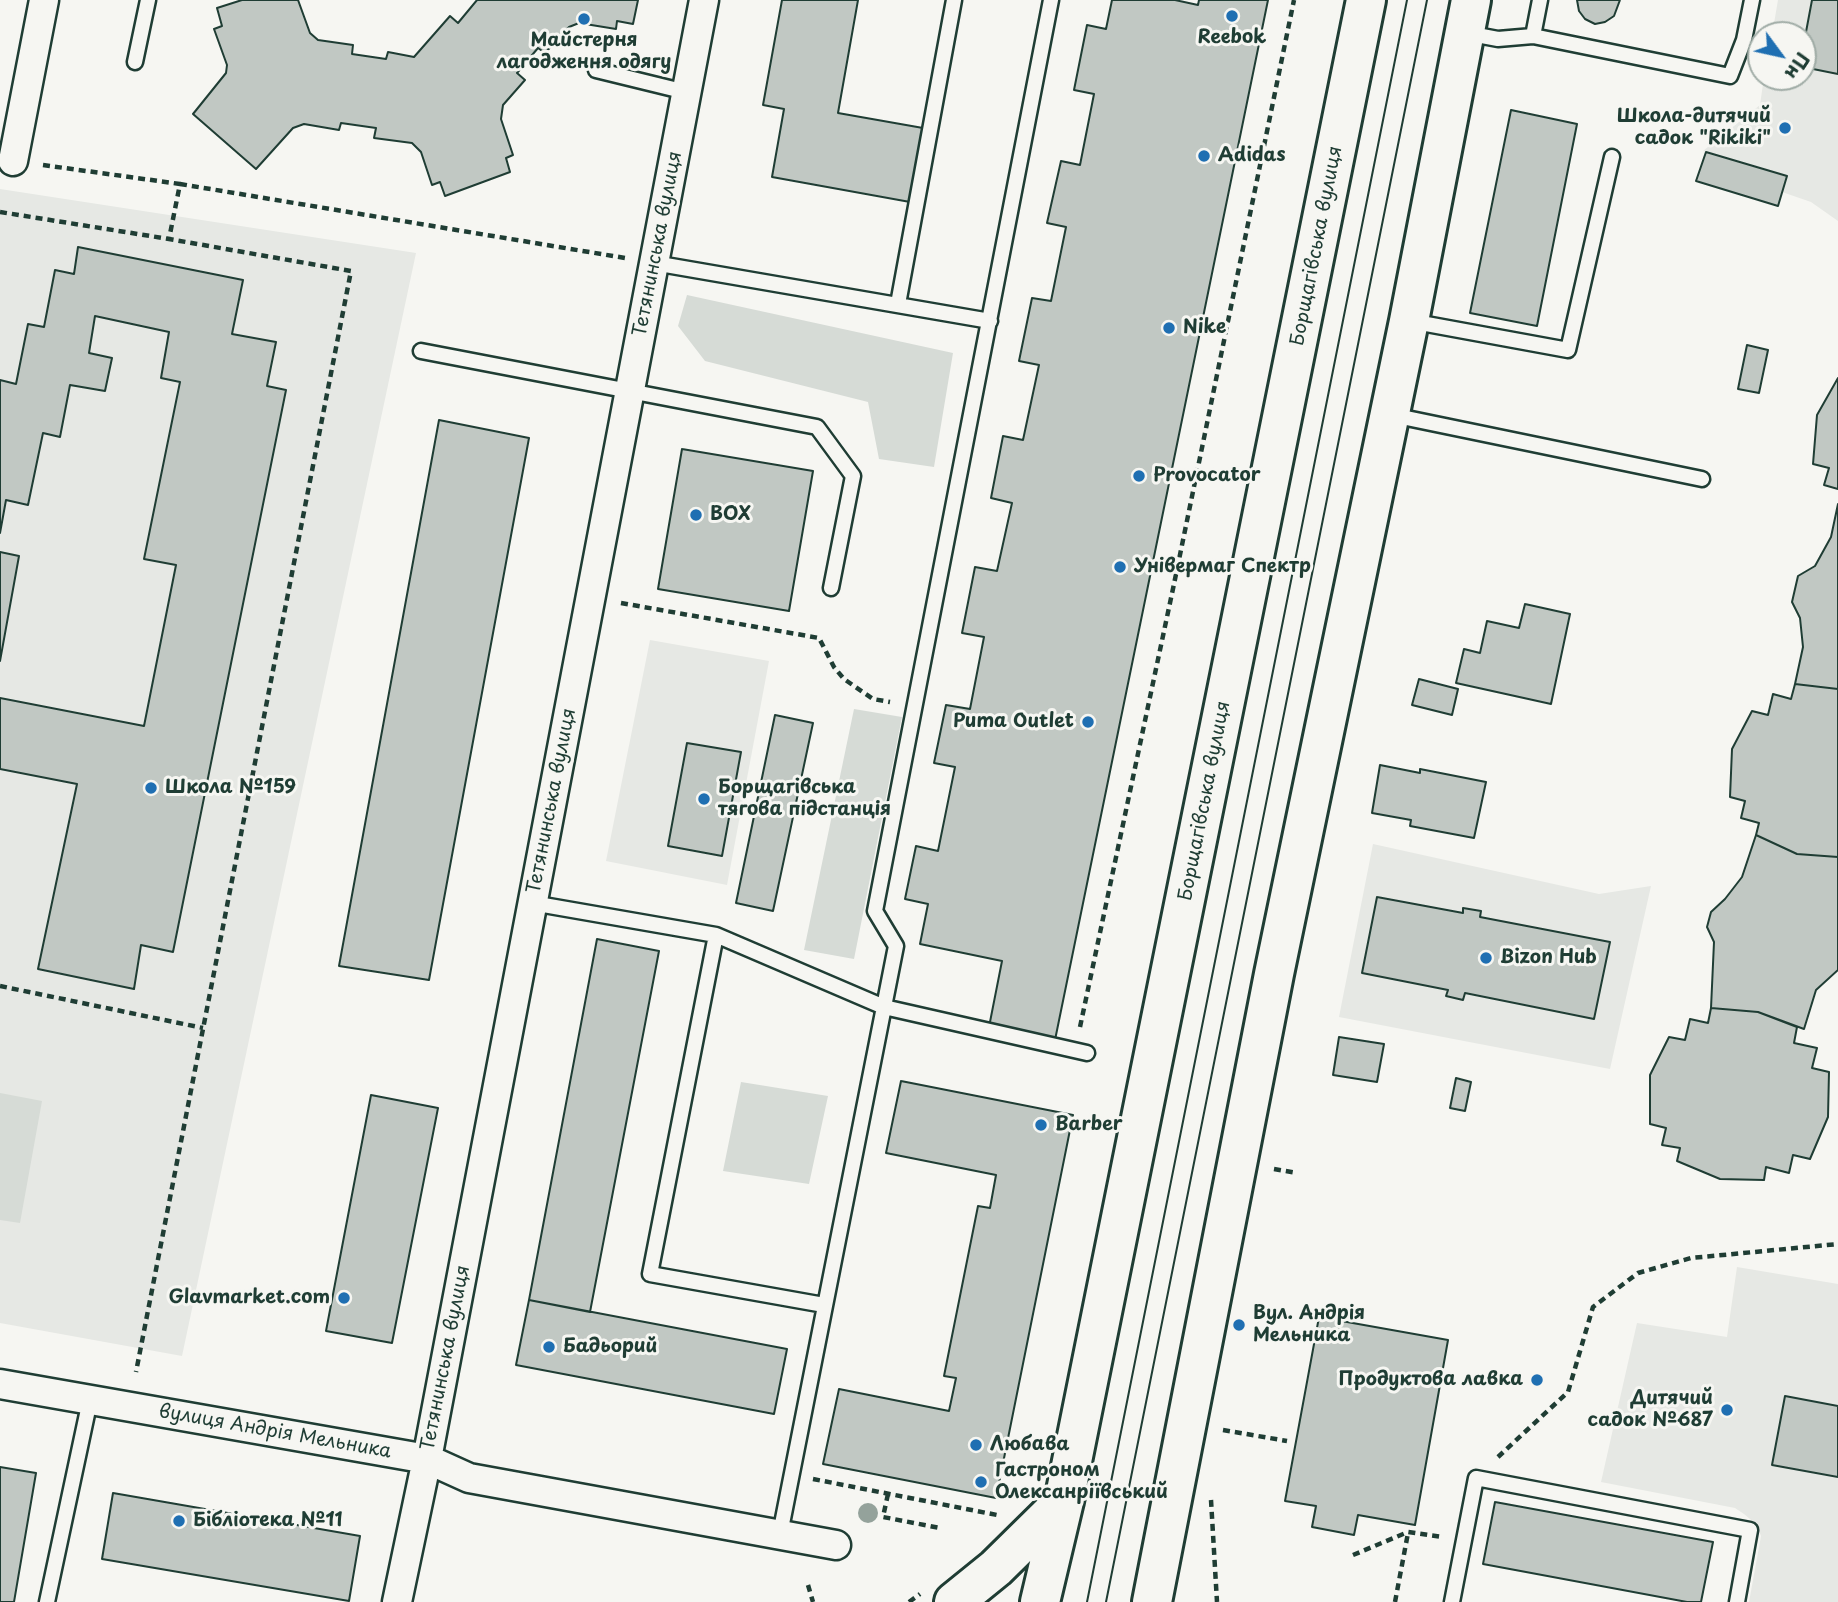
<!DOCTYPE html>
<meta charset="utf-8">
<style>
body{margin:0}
#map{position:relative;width:1838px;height:1602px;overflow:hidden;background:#f6f6f2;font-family:"Playpen Sans",sans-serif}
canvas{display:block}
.north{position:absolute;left:1747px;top:21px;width:70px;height:70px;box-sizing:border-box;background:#f6f6f2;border:2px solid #a0aca6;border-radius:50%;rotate:123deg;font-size:19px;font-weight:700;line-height:28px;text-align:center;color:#1f3d34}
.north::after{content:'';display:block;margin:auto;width:24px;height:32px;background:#1f6fb2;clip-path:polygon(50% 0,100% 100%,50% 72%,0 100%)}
</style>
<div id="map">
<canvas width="1838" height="1602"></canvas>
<div class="north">Пн</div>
</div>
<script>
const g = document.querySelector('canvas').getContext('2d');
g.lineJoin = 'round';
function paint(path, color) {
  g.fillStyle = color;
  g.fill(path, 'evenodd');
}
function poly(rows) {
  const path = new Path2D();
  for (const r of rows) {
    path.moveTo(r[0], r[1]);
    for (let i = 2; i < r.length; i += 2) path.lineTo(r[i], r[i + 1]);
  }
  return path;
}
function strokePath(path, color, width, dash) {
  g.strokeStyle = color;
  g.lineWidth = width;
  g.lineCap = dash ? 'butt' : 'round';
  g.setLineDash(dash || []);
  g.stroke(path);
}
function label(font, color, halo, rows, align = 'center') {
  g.font = font + ' "Playpen Sans",sans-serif';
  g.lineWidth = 6;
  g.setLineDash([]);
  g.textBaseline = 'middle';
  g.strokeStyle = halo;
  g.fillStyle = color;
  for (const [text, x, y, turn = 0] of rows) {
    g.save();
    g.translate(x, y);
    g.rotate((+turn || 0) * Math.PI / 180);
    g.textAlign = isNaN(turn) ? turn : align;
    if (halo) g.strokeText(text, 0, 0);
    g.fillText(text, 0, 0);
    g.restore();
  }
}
const built = poly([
 [1778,0,1838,0,1838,221,1811,202,1782,192,1787,176,1703,151,1760,105,1764,77,1803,77,1803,35,1772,35],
 [0,189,416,253,182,1356,0,1323],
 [650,640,769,661,727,885,606,861],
 [1373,844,1599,894,1651,886,1610,1069,1339,1017],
 [1737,1267,1838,1284,1838,1602,1749,1602,1761,1536,1756,1524,1744,1514,1735,1508,1601,1482,1637,1323,1727,1337]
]);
const green = poly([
 [687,295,953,353,934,467,879,459,868,402,705,361,678,326],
 [854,709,902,717,854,959,804,950],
 [741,1082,828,1096,809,1184,723,1171],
 [0,1093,42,1101,20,1223,0,1220]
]);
const building = poly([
 [242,0,298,0,310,33,318,40,353,45,352,54,386,59,388,52,414,57,450,16,458,23,477,0,638,0,633,24,617,21,616,29,579,23,569,27,545,53,538,48,517,73,525,80,503,105,501,119,513,155,506,158,510,172,445,196,440,182,432,185,421,152,412,143,374,138,376,128,341,123,339,130,304,124,293,128,256,169,193,114,226,73,227,65,214,29,222,26,217,8,242,0],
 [782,0,858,0,838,113,923,128,910,202,772,177,784,109,763,105,782,0],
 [1112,0,1175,0,1198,5,1199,0,1268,0,1055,1040,989,1027,1002,961,920,944,928,904,905,899,916,846,938,851,955,767,934,763,946,705,970,709,984,637,962,633,975,567,997,571,1012,503,991,498,1003,436,1023,440,1039,365,1019,361,1032,298,1051,301,1066,227,1047,223,1061,161,1080,165,1094,94,1074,90,1087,25,1106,29,1112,0],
 [1620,0,1614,16,1605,22,1595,24,1585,19,1579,11,1577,0,1620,0],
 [1812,0,1838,0,1838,74,1803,67,1803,48,1812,0],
 [1511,110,1577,124,1537,326,1470,313,1511,110],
 [1706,152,1787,176,1778,206,1696,181,1706,152],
 [78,247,243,280,232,334,276,342,267,386,286,390,173,952,141,945,134,989,38,969,77,784,0,769,0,698,144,726,176,565,144,559,180,382,161,378,169,332,95,316,89,353,112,358,105,391,70,385,60,437,43,433,28,505,6,500,0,533,0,380,16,384,28,324,44,327,55,270,74,274,78,247],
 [1747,345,1768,350,1759,393,1738,389,1747,345],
 [1838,378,1838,489,1824,485,1829,468,1813,464,1817,415,1838,378],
 [439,420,529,438,429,980,339,966,439,420],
 [682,449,813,471,789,611,658,589,682,449],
 [1838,504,1838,689,1795,684,1803,647,1800,618,1792,602,1798,576,1815,566,1831,537,1838,504],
 [0,552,19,556,0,661,0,552],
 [1525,604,1570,614,1551,704,1456,683,1464,649,1480,653,1487,621,1519,628,1525,604],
 [1419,679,1458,689,1452,715,1412,705,1419,679],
 [1795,684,1838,689,1838,857,1797,854,1756,835,1759,823,1741,818,1745,801,1730,797,1732,749,1752,711,1768,715,1773,694,1791,699,1795,684],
 [775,715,813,723,773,911,736,903,775,715],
 [687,743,741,752,722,856,668,846,687,743],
 [1380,765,1420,773,1420,769,1486,782,1474,838,1410,826,1411,820,1372,813,1380,765],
 [1756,835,1797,854,1838,857,1838,970,1816,990,1804,1029,1758,1012,1711,1008,1714,942,1707,927,1711,912,1725,899,1742,877,1756,835],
 [1377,897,1463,913,1463,908,1481,911,1480,917,1610,942,1594,1019,1465,993,1463,1000,1446,996,1448,990,1362,973,1377,897],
 [597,939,659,951,590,1312,529,1300,597,939],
 [1711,1008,1758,1012,1797,1027,1794,1043,1817,1048,1812,1068,1829,1072,1828,1117,1810,1159,1793,1155,1789,1173,1766,1167,1764,1180,1720,1179,1677,1161,1680,1148,1662,1145,1666,1128,1650,1124,1650,1075,1669,1037,1685,1040,1690,1019,1708,1023,1711,1008],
 [1339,1037,1384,1044,1377,1082,1333,1075,1339,1037],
 [1456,1078,1471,1082,1465,1111,1450,1108,1456,1078],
 [901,1081,1073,1115,996,1498,823,1464,839,1389,949,1411,956,1378,944,1376,978,1206,990,1208,996,1175,886,1153,901,1081],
 [371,1095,438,1108,392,1343,326,1331,371,1095],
 [529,1300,787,1349,774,1414,516,1365,529,1300],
 [1319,1317,1448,1340,1415,1525,1358,1515,1354,1535,1312,1527,1316,1506,1285,1501,1319,1317],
 [1785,1396,1838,1406,1838,1477,1772,1465,1785,1396],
 [0,1467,36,1473,14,1602,0,1602,0,1467],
 [113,1493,360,1536,349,1601,102,1559,113,1493],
 [1495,1502,1713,1542,1701,1602,1687,1602,1483,1564,1495,1502]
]);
const path = poly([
 [43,165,180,184,169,239,351,271,136,1372],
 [180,184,625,258],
 [0,212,169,239],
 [621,603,819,638,834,667,844,679,873,699,890,702],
 [0,986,203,1028],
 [1080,1027,1174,584,1294,0],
 [1274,1169,1297,1173],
 [1223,1430,1287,1441],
 [1498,1457,1568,1392,1593,1307,1638,1273,1691,1258,1838,1244],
 [813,1479,997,1515],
 [888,1494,883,1517,940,1528],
 [1211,1500,1217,1602],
 [1353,1555,1408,1532,1442,1537],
 [808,1585,813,1602],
 [909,1602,920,1594],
 [1395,1602,1408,1533]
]);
const service = poly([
 [1466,33,1498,39,1533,36,1730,76,1744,40,1752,0],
 [1533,36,1540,0],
 [135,62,148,0],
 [596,70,686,92],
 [654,263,990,321],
 [898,304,954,0],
 [1410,321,1568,350,1612,157],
 [421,351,817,427,853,476,831,588],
 [1392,415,1702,479],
 [532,903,716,935,650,1274,824,1305],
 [716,935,884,1007,1087,1053],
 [780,1534,896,946,875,911,1051,0],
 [47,1602,90,1400],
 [1452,1602,1476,1478,1750,1530,1737,1602]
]);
const minor = poly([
 [13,161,44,0],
 [0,1384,427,1459,469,1478,836,1545],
 [397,1602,427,1459,704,0]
]);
const primary = poly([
 [954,1602,996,1568,1064,1501],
 [1040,1602,1064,1501,1366,0],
 [1152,1602,1274,974,1409,321,1471,0]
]);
const tram = poly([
 [1087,1602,1407,0],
 [1106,1602,1427,0]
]);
const trees = [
 [868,1513]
];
const markers = [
 [1232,16,7,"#1f6fb2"],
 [584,19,7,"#1f6fb2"],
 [1785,128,7,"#1f6fb2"],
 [1204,156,7,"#1f6fb2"],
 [1169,328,7,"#1f6fb2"],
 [1139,476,7,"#1f6fb2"],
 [696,515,7,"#1f6fb2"],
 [1120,567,7,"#1f6fb2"],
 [1088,722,7,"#1f6fb2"],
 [151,788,7,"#1f6fb2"],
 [704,799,7,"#1f6fb2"],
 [1486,958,7,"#1f6fb2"],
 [1041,1125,7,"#1f6fb2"],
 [344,1298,7,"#1f6fb2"],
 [1239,1325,7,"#1f6fb2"],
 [549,1347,7,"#1f6fb2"],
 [1537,1380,7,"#1f6fb2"],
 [1727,1410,7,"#1f6fb2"],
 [976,1445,7,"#1f6fb2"],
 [981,1482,7,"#1f6fb2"],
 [179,1521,7,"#1f6fb2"]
];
const poiNames = [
 ["Reebok",1232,38,"center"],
 ["Майстерня",584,41,"center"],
 ["лагодження одягу",584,63,"center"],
 ["Школа-дитячий",1771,117,"right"],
 ["садок \"Rikiki\"",1771,139,"right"],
 ["Adidas",1218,156],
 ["Nike",1183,328],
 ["Provocator",1153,476],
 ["BOX",710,515],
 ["Універмаг Спектр",1134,567],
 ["Puma Outlet",1074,722,"right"],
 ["Школа №159",165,788],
 ["Борщагівська",718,788],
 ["тягова підстанція",718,810],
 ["Bizon Hub",1500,958],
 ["Barber",1055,1125],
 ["Glavmarket.com",330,1298,"right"],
 ["Вул. Андрія",1253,1314],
 ["Мельника",1253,1336],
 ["Бадьорий",563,1347],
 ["Продуктова лавка",1523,1380,"right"],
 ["Дитячий",1713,1399,"right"],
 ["садок №687",1713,1421,"right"],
 ["Любава",990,1445],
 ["Гастроном",995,1471],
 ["Олексанріївський",995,1493],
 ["Бібліотека №11",193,1521]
];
const streetNames = [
 ["Тетянинська вулиця",658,244,-79],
 ["Борщагівська вулиця",1317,246,-79],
 ["Тетянинська вулиця",552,801,-79],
 ["Борщагівська вулиця",1205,801,-79],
 ["Тетянинська вулиця",446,1358,-79],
 ["вулиця Андрія Мельника",275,1432,10]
];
paint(built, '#e6e8e4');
paint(green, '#d6dbd6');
paint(building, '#c1c8c3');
strokePath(building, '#1f3d34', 2);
strokePath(service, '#1f3d34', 19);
strokePath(minor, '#1f3d34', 33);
strokePath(primary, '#1f3d34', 44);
strokePath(path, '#1f3d34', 4.5, [7, 5]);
strokePath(service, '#f6f6f2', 14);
strokePath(minor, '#f6f6f2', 28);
strokePath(primary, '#f6f6f2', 38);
strokePath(tram, '#1f3d34', 2);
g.fillStyle = '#94a29b';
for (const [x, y] of trees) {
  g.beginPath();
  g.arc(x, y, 10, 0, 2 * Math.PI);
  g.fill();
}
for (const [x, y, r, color] of markers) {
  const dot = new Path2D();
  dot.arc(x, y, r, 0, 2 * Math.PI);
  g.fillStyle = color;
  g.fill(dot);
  strokePath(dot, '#f6f6f2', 2.5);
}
label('bold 19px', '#1f3d34', '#f6f6f2', poiNames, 'left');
label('19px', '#1f3d34', '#f6f6f2', streetNames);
</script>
